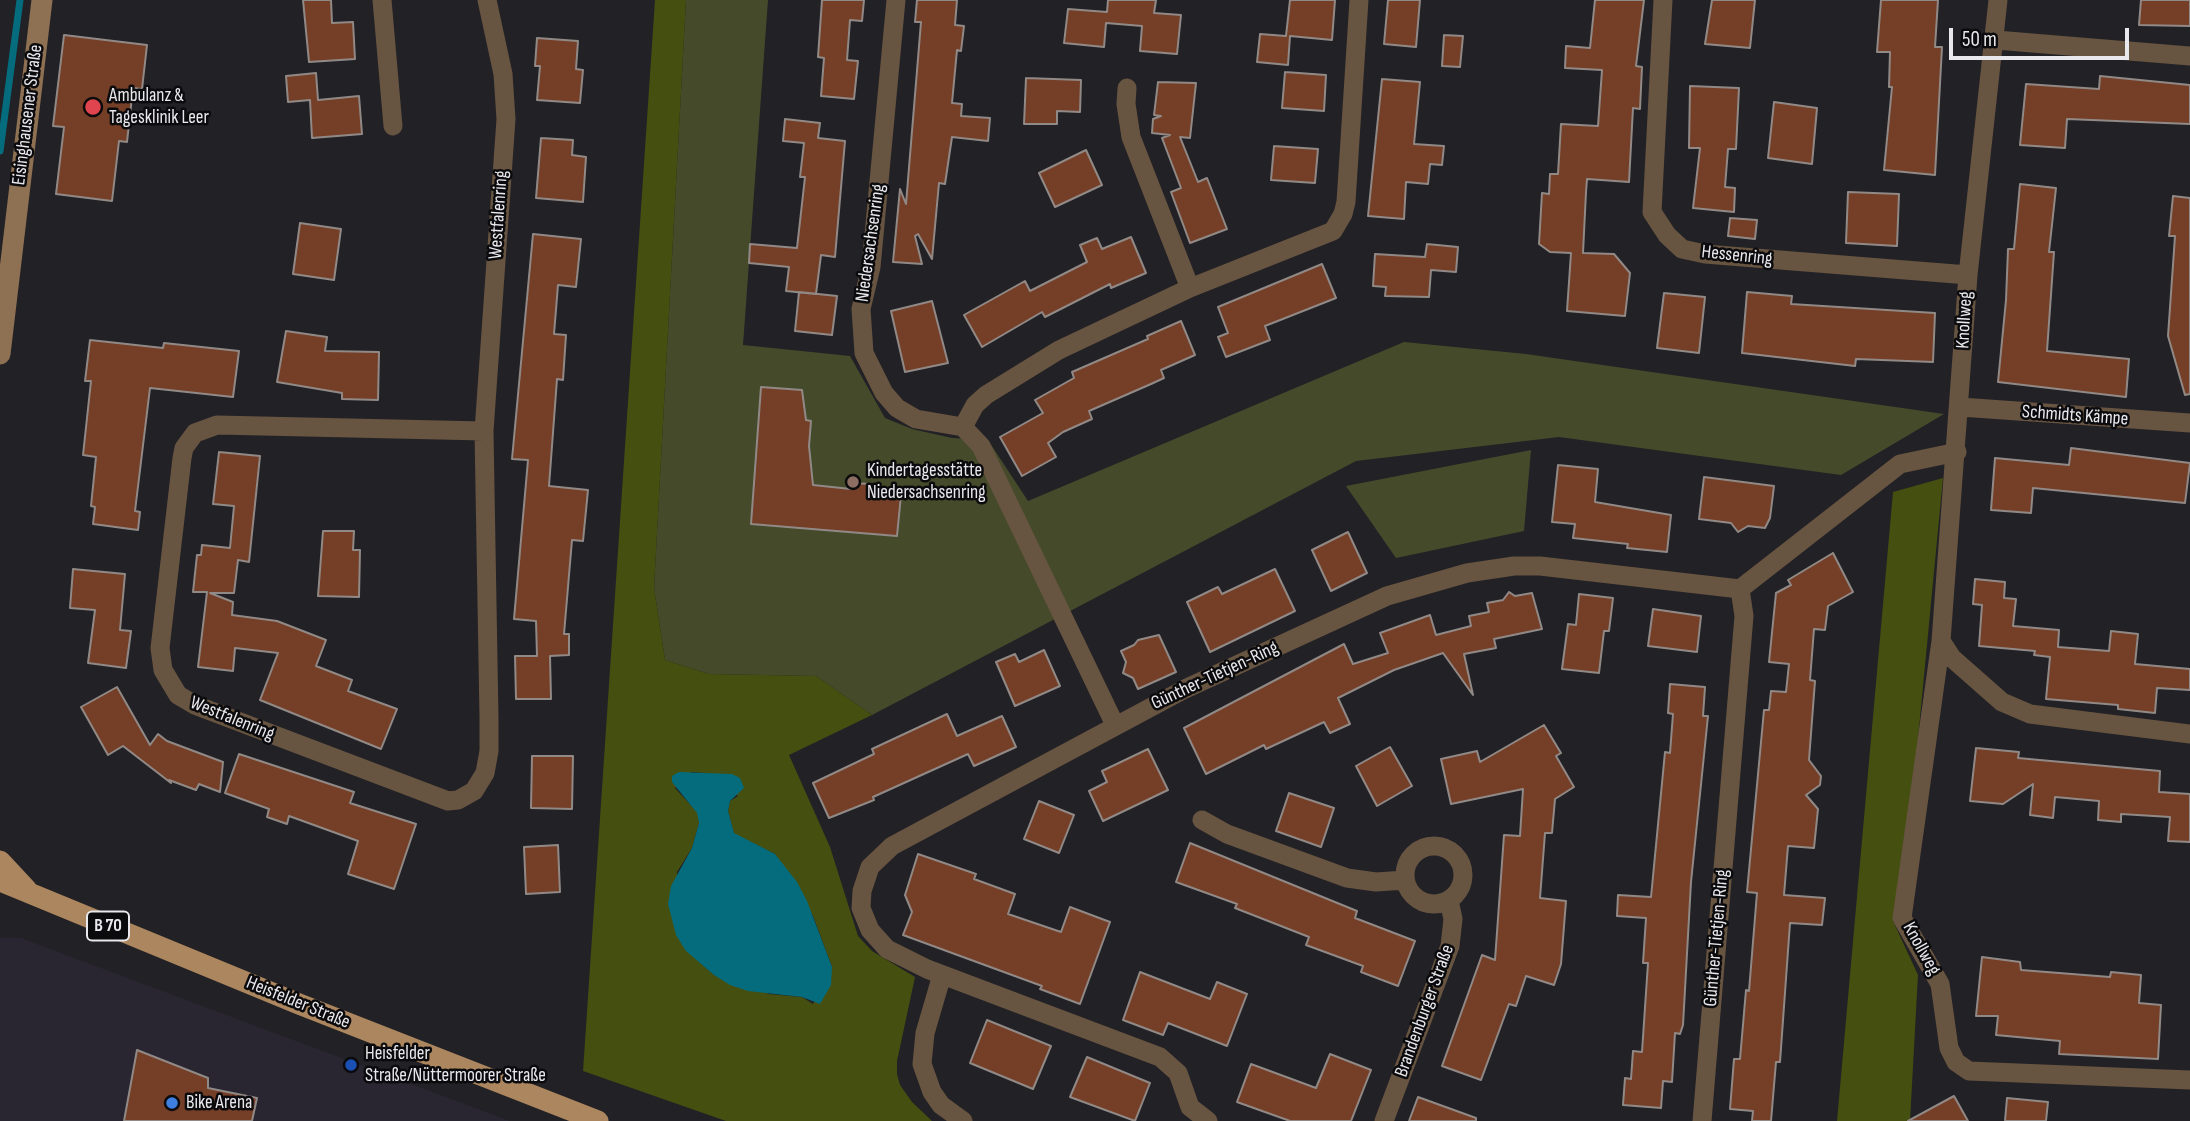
<!DOCTYPE html>
<meta charset="utf-8">
<style>
body{margin:0}
#map{position:relative;width:2190px;height:1121px;overflow:hidden;background:#222126;font-family:"Sofia Sans Condensed",sans-serif}
canvas{display:block}
.scale{position:absolute;left:1949px;top:28px;width:180px;height:32px;box-sizing:border-box;border:4px solid #e9e8ec;border-top:0;padding-left:9px;font-size:21px;line-height:24px;white-space:nowrap;color:#e9e8ec;-webkit-text-stroke:5px #0b0b0d;paint-order:stroke}
</style>
<div id="map">
<canvas width="2190" height="1121"></canvas>
<div class="scale">50 m</div>
</div>
<script>
const g = document.querySelector('canvas').getContext('2d');
g.lineJoin = 'round';
function paint(path, color) {
  g.fillStyle = color;
  g.fill(path, 'evenodd');
}
function poly(rows) {
  const path = new Path2D();
  for (const r of rows) {
    if (r.length === 3) {
      path.moveTo(r[0] + r[2], r[1]);
      path.arc(r[0], r[1], r[2], 0, 2 * Math.PI);
      continue;
    }
    path.moveTo(r[0], r[1]);
    for (let i = 2; i < r.length; i += 2) path.lineTo(r[i], r[i + 1]);
  }
  return path;
}
function strokePath(path, color, width, dash) {
  g.strokeStyle = color;
  g.lineWidth = width;
  g.lineCap = dash ? 'butt' : 'round';
  g.setLineDash(dash || []);
  g.stroke(path);
}
function label(font, color, halo, rows, align = 'center') {
  g.font = font + ' "Sofia Sans Condensed",sans-serif';
  g.lineWidth = 5;
  g.setLineDash([]);
  g.textBaseline = 'middle';
  g.strokeStyle = halo;
  g.fillStyle = color;
  for (const [text, x, y, turn = 0] of rows) {
    g.save();
    g.translate(x, y);
    g.rotate((+turn || 0) * Math.PI / 180);
    g.textAlign = isNaN(turn) ? turn : align;
    if (halo) g.strokeText(text, 0, 0);
    g.fillText(text, 0, 0);
    g.restore();
  }
}
const built = poly([
 [0,938,21,938,510,1121,0,1121]
]);
const green = poly([
 [686,0,768,0,743,345,850,356,885,418,912,429,952,438,988,440,1028,501,1404,342,1526,354,1944,414,1841,475,1559,437,1356,461,872,715,816,676,709,674,665,660,654,588],
 [1531,450,1524,531,1396,558,1346,486]
]);
const forest = poly([
 [655,0,686,0,654,588,665,660,709,674,816,676,872,715,789,755,830,847,858,936,872,951,915,977,897,1061,897,1074,900,1085,912,1102,932,1121,726,1121,583,1071],
 [691,772,705,773,738,796,730,801,728,811,734,834,775,854,813,916,832,967,813,1004,802,997,769,994,714,975,686,950,677,872,692,848,699,823,698,813,675,788],
 [1943,478,1917,749,1893,921,1918,975,1910,1121,1837,1121,1893,492]
]);
const water = poly([
 [679,772,732,774,740,778,744,788,730,801,728,811,734,833,775,854,797,882,807,901,832,967,831,985,820,1004,802,997,748,991,730,985,714,975,686,951,676,935,668,904,671,886,692,848,699,823,697,813,672,782,672,776]
]);
const stream = poly([
 [0,151,20,0]
]);
const building = poly([
 [303,0,331,0,332,23,353,22,355,59,309,62,303,0],
 [822,0,864,0,862,21,850,20,847,60,858,61,854,99,821,96,824,58,818,57,822,0],
 [917,0,957,0,955,25,964,26,961,51,957,50,952,103,962,104,961,116,990,118,988,141,952,137,945,184,939,183,932,259,918,234,915,236,922,264,893,262,900,189,906,204,921,22,915,22,917,0],
 [1108,0,1156,0,1154,13,1181,15,1177,54,1140,51,1142,26,1106,23,1104,47,1064,43,1068,9,1107,12,1108,0],
 [1290,0,1335,0,1332,40,1290,36,1288,65,1257,62,1260,34,1286,36,1290,0],
 [1388,0,1420,0,1416,47,1384,44,1388,0],
 [1595,0,1644,0,1636,66,1642,67,1640,109,1633,108,1629,182,1587,179,1586,192,1583,253,1614,254,1630,273,1625,316,1567,311,1571,253,1550,252,1539,244,1542,193,1549,194,1550,174,1558,174,1561,124,1598,126,1602,70,1565,68,1566,46,1590,48,1595,0],
 [1712,0,1755,0,1750,48,1705,44,1712,0],
 [1881,0,1938,0,1935,47,1942,47,1935,175,1884,170,1892,87,1889,87,1890,52,1877,52,1881,0],
 [2141,0,2190,0,2190,26,2139,25,2141,0],
 [64,35,147,45,142,89,133,88,127,142,119,141,112,201,56,194,64,127,53,126,64,35],
 [1444,35,1463,36,1460,67,1442,66,1444,35],
 [537,38,578,41,576,69,583,70,580,103,537,100,540,66,535,66,537,38],
 [1285,72,1326,75,1324,111,1282,108,1285,72],
 [316,73,318,100,359,96,362,134,312,138,310,100,288,102,286,76,316,73],
 [2100,76,2190,85,2190,124,2067,119,2065,148,2020,145,2026,84,2099,89,2100,76],
 [1026,78,1081,80,1080,112,1057,111,1057,124,1024,124,1026,78],
 [1382,79,1420,82,1414,144,1444,146,1442,165,1430,164,1428,184,1406,182,1404,219,1368,216,1382,79],
 [1158,82,1196,83,1190,138,1180,137,1198,182,1207,178,1227,229,1190,243,1171,192,1181,188,1162,138,1170,135,1152,133,1153,119,1161,116,1154,115,1158,82],
 [1690,86,1739,88,1736,149,1728,149,1725,187,1735,188,1734,212,1693,208,1700,148,1689,148,1690,86],
 [1774,102,1817,108,1812,164,1768,158,1774,102],
 [785,119,820,123,818,138,845,141,835,257,821,255,816,294,786,291,789,267,749,263,750,244,797,248,805,177,800,177,804,143,783,141,785,119],
 [541,138,573,140,572,155,586,157,583,202,536,198,541,138],
 [1274,146,1318,149,1315,183,1271,180,1274,146],
 [1086,150,1102,185,1055,207,1039,173,1086,150],
 [2020,184,2056,188,2049,252,2054,252,2047,351,2129,359,2126,397,1998,382,2006,300,2008,249,2014,249,2020,184],
 [1848,192,1899,194,1897,246,1846,243,1848,192],
 [2173,196,2190,198,2190,394,2185,395,2168,336,2175,236,2169,236,2173,196],
 [1730,218,1757,220,1755,239,1728,236,1730,218],
 [300,223,341,229,334,280,293,274,300,223],
 [533,234,581,239,576,287,558,285,554,334,566,335,563,380,557,379,549,486,588,490,583,541,572,540,564,634,569,634,569,655,550,656,551,699,516,699,515,656,537,656,536,621,514,619,528,460,512,459,533,234],
 [1131,237,1146,273,1111,288,1110,284,1045,317,1042,312,982,347,964,315,1025,281,1030,291,1087,262,1080,245,1097,238,1102,249,1131,237],
 [1427,244,1458,247,1456,272,1431,270,1429,297,1385,296,1386,287,1373,286,1375,254,1425,257,1427,244],
 [1322,264,1336,298,1265,326,1270,340,1226,357,1218,337,1228,333,1218,307,1322,264],
 [799,292,837,296,832,335,795,331,799,292],
 [1747,292,1792,296,1791,304,1935,313,1933,362,1856,359,1855,366,1742,353,1747,292],
 [1664,293,1705,297,1699,353,1657,348,1664,293],
 [932,301,948,363,905,372,891,311,932,301],
 [1181,321,1195,355,1161,370,1164,378,1151,384,1089,411,1092,419,1063,432,1048,443,1056,457,1022,476,1000,437,1043,413,1035,400,1074,378,1072,372,1148,339,1147,336,1181,321],
 [286,331,327,337,325,351,379,352,378,400,342,399,342,393,277,382,286,331],
 [90,340,163,348,164,343,239,351,233,397,150,388,135,511,140,512,138,530,93,524,95,507,91,506,96,457,83,455,91,381,85,381,90,340],
 [761,387,802,390,806,420,811,421,809,446,813,485,851,489,852,483,870,484,869,492,901,495,897,536,751,524,761,387],
 [2071,448,2190,463,2185,503,2033,488,2031,513,1991,510,1995,458,2069,465,2071,448],
 [219,452,260,456,249,562,238,560,234,593,210,593,233,602,232,615,277,621,326,640,316,666,352,680,348,691,397,709,381,749,260,700,278,653,235,648,233,671,198,667,207,592,193,592,197,555,201,555,202,545,230,548,234,506,213,504,219,452],
 [1558,465,1598,469,1595,502,1671,515,1667,552,1627,548,1628,544,1573,538,1575,524,1552,522,1558,465],
 [1704,477,1774,486,1770,518,1765,528,1748,526,1738,532,1731,523,1699,519,1704,477],
 [323,531,354,531,353,550,360,550,359,597,318,596,323,531],
 [1348,532,1367,573,1331,591,1312,550,1348,532],
 [1833,553,1853,592,1828,606,1825,630,1814,629,1810,680,1815,681,1809,760,1821,776,1820,785,1806,795,1818,809,1814,848,1788,846,1784,895,1825,898,1822,925,1790,923,1780,1062,1776,1062,1771,1121,1752,1121,1753,1111,1730,1109,1734,1059,1740,1059,1746,990,1749,991,1757,893,1747,892,1764,710,1769,710,1771,691,1786,692,1789,664,1769,662,1776,593,1791,585,1788,580,1833,553],
 [73,569,125,574,120,630,131,631,126,668,88,663,95,610,70,608,73,569],
 [1275,569,1295,611,1210,652,1187,602,1218,587,1222,594,1275,569],
 [1975,579,2005,582,2004,598,2016,599,2013,626,2059,630,2058,647,2109,651,2111,631,2138,634,2135,664,2190,669,2190,690,2157,688,2155,713,2118,709,2118,705,2046,699,2050,657,2034,655,2035,651,1979,646,1982,605,1973,604,1975,579],
 [1509,592,1515,596,1532,593,1542,629,1494,639,1496,648,1464,654,1473,695,1443,653,1394,670,1338,698,1350,724,1330,733,1324,722,1266,749,1264,745,1206,774,1184,728,1344,644,1353,664,1388,653,1380,633,1430,615,1436,635,1471,626,1469,616,1489,612,1487,603,1503,600,1509,592],
 [1579,594,1613,598,1609,631,1604,631,1599,673,1562,669,1568,624,1576,625,1579,594],
 [1653,609,1701,616,1697,652,1648,646,1653,609],
 [1159,635,1176,672,1138,689,1133,678,1123,673,1126,662,1121,651,1134,645,1138,640,1159,635],
 [1044,650,1060,686,1015,706,996,662,1015,654,1019,662,1044,650],
 [1670,684,1705,687,1703,716,1708,716,1691,882,1683,1025,1680,1034,1675,1033,1672,1082,1663,1081,1661,1108,1623,1105,1625,1078,1631,1079,1633,1051,1642,1052,1648,963,1643,963,1646,918,1617,916,1618,895,1651,897,1665,752,1670,753,1673,714,1668,713,1670,684],
 [117,687,150,745,158,734,167,741,223,762,220,792,199,784,196,790,169,780,171,783,123,746,108,755,81,707,117,687],
 [947,714,957,736,1002,716,1016,747,974,766,968,754,873,797,874,800,829,818,813,783,874,754,872,749,947,714],
 [1544,725,1561,753,1556,756,1574,787,1555,799,1552,833,1545,833,1540,898,1566,901,1561,964,1554,985,1526,976,1516,1006,1509,1004,1481,1080,1442,1066,1482,955,1495,960,1504,835,1520,836,1523,789,1451,804,1441,759,1477,751,1480,762,1544,725],
 [1390,747,1412,786,1377,806,1356,766,1390,747],
 [1976,748,2019,752,2018,758,2160,771,2159,792,2190,794,2190,842,2168,841,2170,817,2121,814,2121,822,2098,820,2099,801,2055,797,2053,818,2030,815,2033,784,2003,804,1970,801,1976,748],
 [1148,749,1168,790,1103,821,1089,791,1107,782,1102,771,1148,749],
 [239,754,354,792,350,803,416,824,394,889,348,874,358,841,289,816,287,824,267,817,269,809,225,793,239,754],
 [532,756,573,756,572,809,531,808,532,756],
 [1289,793,1334,808,1321,847,1276,831,1289,793],
 [1039,801,1074,815,1059,853,1024,839,1039,801],
 [1190,843,1357,911,1355,918,1415,941,1398,986,1361,972,1363,966,1306,945,1309,937,1235,908,1237,904,1176,882,1190,843],
 [558,845,560,892,526,894,524,847,558,845],
 [918,854,976,874,974,879,1015,894,1008,914,1061,932,1070,907,1110,922,1080,1004,1040,989,1042,986,903,935,912,912,905,895,918,854],
 [1982,957,2020,962,2021,970,2110,977,2111,972,2141,975,2139,1003,2161,1005,2158,1059,2059,1054,2060,1041,1996,1035,1998,1016,1976,1016,1982,957],
 [1140,972,1210,999,1217,982,1247,994,1227,1046,1168,1023,1163,1035,1123,1020,1140,972],
 [987,1020,1051,1046,1033,1089,970,1063,987,1020],
 [137,1050,208,1078,208,1088,257,1098,252,1121,124,1121,137,1050],
 [1330,1054,1371,1070,1351,1121,1290,1121,1237,1102,1251,1064,1316,1088,1330,1054],
 [1087,1057,1150,1083,1135,1121,1070,1097,1087,1057],
 [1954,1096,1968,1121,1908,1121,1954,1096],
 [1418,1097,1476,1118,1476,1121,1409,1121,1418,1097],
 [2007,1098,2048,1102,2046,1121,2005,1121,2007,1098]
]);
const street = poly([
 [382,0,393,126],
 [896,0,871,267,861,309,864,353,884,393,897,408,916,419,963,427,981,446,1115,725],
 [1663,0,1652,212,1667,235,1682,249,1705,254,1968,275],
 [1998,0,1968,275,1941,641,1902,918,1940,984,1949,1048,1956,1062,1969,1071,2190,1080],
 [1996,40,2190,56],
 [1127,88,1126,104,1131,137,1190,288],
 [1960,407,2190,423],
 [963,427,975,405,986,395,1059,350,1190,288,1333,231,1343,214,1346,202,1359,0],
 [484,431,217,425,195,433,184,448,182,458,160,648,163,670,178,695,195,705,448,801,458,800,474,791,485,773,489,751,489,718,484,431,506,119,503,74,487,0],
 [1941,641,1952,658,2002,702,2030,714,2190,734],
 [1202,820,1227,834,1347,878,1376,882,1405,880],
 [1434,875,29],
 [942,975,925,1033,922,1064,932,1092,941,1105,963,1121],
 [1208,1121,1190,1107,1178,1073,1160,1057,927,969,887,949,870,930,861,908,862,891,870,867,892,846,1185,689,1387,596,1467,573,1514,566,1540,566,1740,589],
 [1384,1121,1450,946,1453,919,1449,900],
 [1702,1121,1744,616,1740,589,1900,464,1957,452]
]);
const secondary = poly([
 [0,354,42,0]
]);
const primary = poly([
 [0,861,27,890],
 [0,881,299,1004,598,1121]
]);
const markers = [
 [93,107,9,"#e0444e"],
 [853,482,7,"#8d6e63"],
 [351,1065,7,"#1a4fb4"],
 [172,1103,7,"#3f7fe0"]
];
const shields = [
 [108,926,42]
];
const shieldNames = [
 ["B 70",108,926]
];
const poiNames = [
 ["Ambulanz &",109,96],
 ["Tagesklinik Leer",109,118],
 ["Kindertagesstätte",867,471],
 ["Niedersachsenring",867,493],
 ["Heisfelder",365,1054],
 ["Straße/Nüttermoorer Straße",365,1076],
 ["Bike Arena",186,1103]
];
const streetNames = [
 ["Eisinghausener Straße",28,115,-83],
 ["Westfalenring",499,215,-86],
 ["Niedersachsenring",871,243,-82],
 ["Hessenring",1737,256,6],
 ["Knollweg",1965,320,-87],
 ["Schmidts Kämpe",2075,416,4],
 ["Günther-Tietjen-Ring",1215,676,-25],
 ["Westfalenring",232,719,22],
 ["Günther-Tietjen-Ring",1717,938,-85],
 ["Knollweg",1921,949,61],
 ["Heisfelder Straße",298,1003,22],
 ["Brandenburger Straße",1425,1011,-70]
];
paint(built, '#292631');
paint(green, '#454b2a');
paint(forest, '#454f10');
paint(water, '#056c7e');
strokePath(stream, '#056c7e', 7);
paint(building, '#753e27');
strokePath(building, '#918986', 2);
strokePath(street, '#675441', 19);
strokePath(secondary, '#8e7052', 21);
strokePath(primary, '#ac865e', 21);
for (const [x, y, r, color] of markers) {
  const dot = new Path2D();
  dot.arc(x, y, r, 0, 2 * Math.PI);
  g.fillStyle = color;
  g.fill(dot);
  strokePath(dot, '#0b0b0d', 2.5);
}
for (const [x, y, w] of shields) {
  const box = new Path2D();
  box.roundRect(x - w / 2, y - 14.5, w, 29, 5);
  g.fillStyle = '#0b0b0d';
  g.fill(box);
  strokePath(box, '#e9e8ec', 2);
}
label('bold 18px', '#e9e8ec', null, shieldNames);
label('19px', '#e9e8ec', '#0b0b0d', poiNames, 'left');
label('19px', '#e9e8ec', '#0b0b0d', streetNames);
</script>
